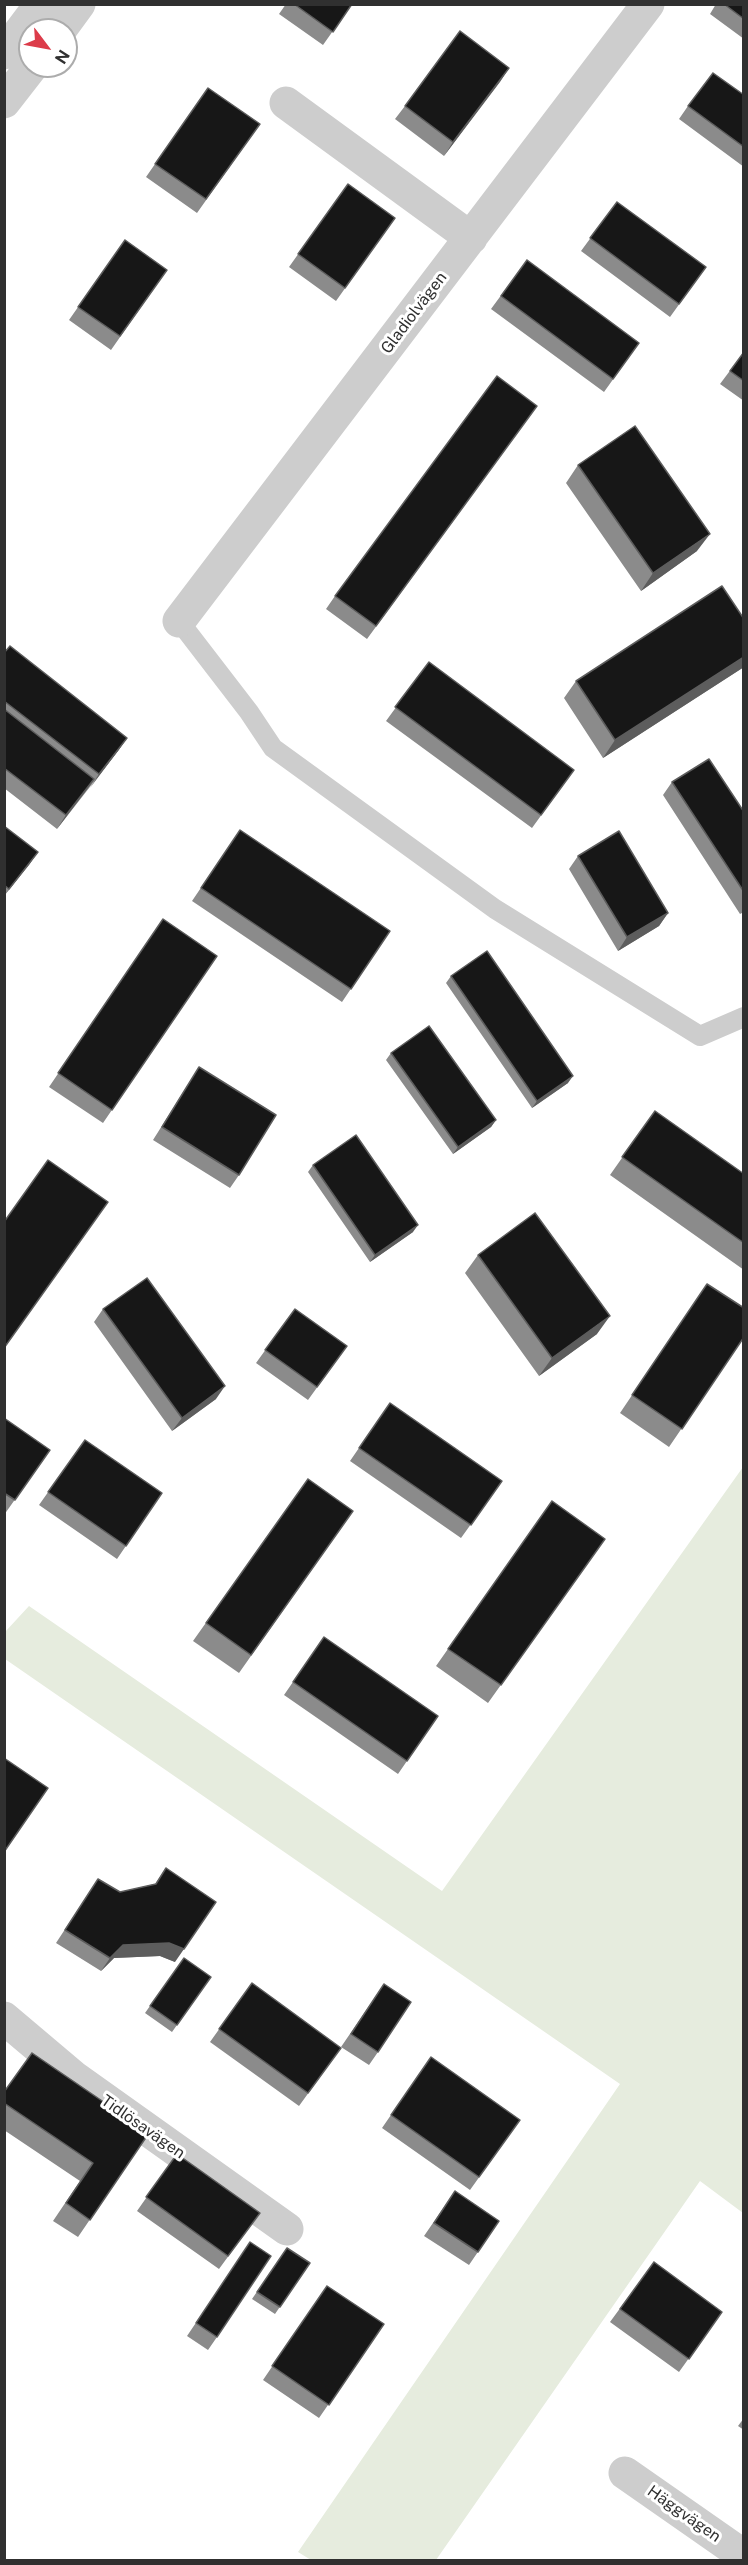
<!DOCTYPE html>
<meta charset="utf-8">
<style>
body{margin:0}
#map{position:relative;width:748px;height:2565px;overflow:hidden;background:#fff;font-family:"Public Sans",sans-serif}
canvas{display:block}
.frame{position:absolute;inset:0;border:6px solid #303030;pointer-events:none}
.north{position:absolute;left:18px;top:18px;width:60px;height:60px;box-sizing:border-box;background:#fff;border:2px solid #acacac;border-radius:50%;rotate:122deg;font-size:16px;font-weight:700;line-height:24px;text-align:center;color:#303030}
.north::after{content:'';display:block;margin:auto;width:21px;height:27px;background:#dc3c4a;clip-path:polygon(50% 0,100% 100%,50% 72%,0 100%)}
</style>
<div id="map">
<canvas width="748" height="2565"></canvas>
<div class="frame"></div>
<div class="north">N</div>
</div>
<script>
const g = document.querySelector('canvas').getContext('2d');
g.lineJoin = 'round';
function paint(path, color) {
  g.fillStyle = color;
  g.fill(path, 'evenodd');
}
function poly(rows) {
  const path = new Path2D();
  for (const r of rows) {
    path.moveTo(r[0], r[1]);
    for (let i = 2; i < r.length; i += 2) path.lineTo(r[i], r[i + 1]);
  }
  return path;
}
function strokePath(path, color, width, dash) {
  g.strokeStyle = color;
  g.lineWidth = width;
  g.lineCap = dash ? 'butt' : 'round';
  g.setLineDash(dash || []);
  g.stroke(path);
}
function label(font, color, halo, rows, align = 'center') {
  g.font = font + ' "Public Sans",sans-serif';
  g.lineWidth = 6;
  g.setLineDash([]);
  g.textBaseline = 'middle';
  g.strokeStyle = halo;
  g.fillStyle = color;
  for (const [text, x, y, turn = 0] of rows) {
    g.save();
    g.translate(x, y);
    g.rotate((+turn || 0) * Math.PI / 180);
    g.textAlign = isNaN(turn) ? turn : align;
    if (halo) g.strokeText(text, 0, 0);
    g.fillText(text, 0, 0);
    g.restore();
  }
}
const green = poly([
 [743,1467,743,2213,700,2181,436,2560,311,2560,298,2552,620,2084,5,1659,5,1632,29,1606,442,1891]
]);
const lane = poly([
 [179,621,249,712,273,748,495,909,700,1036,744,1017]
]);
const street = poly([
 [60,30,79,4],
 [4,53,41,4],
 [4,102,32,66],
 [286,103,471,238],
 [179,621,648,4],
 [4,2018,75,2078,287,2229],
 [625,2473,744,2556]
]);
const wall = poly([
 [286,4,352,4,323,45,279,14],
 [716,4,744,4,744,39,710,14],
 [509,68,444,156,395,119,405,106],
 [208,88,260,124,197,213,146,177],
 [744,95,744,167,679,119,688,106],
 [348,184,395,218,336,301,289,267],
 [617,202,706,267,670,317,581,251],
 [125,240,167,270,111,350,69,320],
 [527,260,639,343,604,392,491,309],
 [744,352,744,401,720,384],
 [537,406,367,639,326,609,335,596],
 [578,465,697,551,641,591,566,483],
 [744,619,744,667,603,758,564,698,576,681],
 [4,653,127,738,118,751,57,829,4,788],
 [429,662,574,770,532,828,386,721],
 [672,782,744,812,744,912,740,914,663,795],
 [4,826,38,852,4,896],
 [240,830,390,931,342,1002,192,901],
 [578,856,668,913,659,926,618,951,569,869],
 [163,919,217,956,103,1123,49,1087],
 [451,976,568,1083,532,1108,446,983],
 [391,1053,496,1120,491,1127,453,1154,386,1060],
 [199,1067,239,1175,230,1188,153,1140],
 [655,1111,744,1174,744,1270,610,1175],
 [313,1165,413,1232,370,1262,308,1172],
 [478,1255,597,1334,539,1376,465,1273],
 [707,1284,744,1337,669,1447,620,1413],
 [103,1309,216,1399,172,1431,94,1322],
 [295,1309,347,1346,308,1400,256,1363],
 [390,1403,502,1481,461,1538,350,1461],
 [4,1418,50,1450,4,1515],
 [85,1440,162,1493,117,1559,39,1505],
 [308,1479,353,1511,239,1673,193,1641],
 [552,1501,605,1539,488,1703,436,1666],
 [324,1637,438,1716,398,1774,284,1695],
 [166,1868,175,1962,160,1956,114,1958,101,1971,56,1943,98,1879,120,1892,155,1884],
 [184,1958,211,1977,172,2032,145,2013],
 [252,1983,341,2048,299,2106,210,2042],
 [384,1984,378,2052,369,2065,341,2047],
 [431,2057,520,2120,470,2190,382,2128],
 [4,2092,149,2133,78,2237,53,2221,80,2181,4,2130],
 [177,2154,260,2213,219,2269,137,2211],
 [455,2191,499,2221,469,2265,424,2236],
 [287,2248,310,2263,275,2314,252,2299],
 [241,2256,217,2337,208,2350,187,2336],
 [654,2262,722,2312,679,2372,610,2322],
 [327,2286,384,2324,319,2418,263,2380],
 [744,2418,744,2430,738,2426]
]);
const shadedWall = poly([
 [509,68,500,82,444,156,453,142],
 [710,534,697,551,641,591,653,573],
 [744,657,744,667,603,758,615,740],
 [127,738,118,751,90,788,99,774],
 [94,779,85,792,57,829,66,815],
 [38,852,29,865,4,896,9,889],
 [668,913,659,926,618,951,627,937],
 [573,1076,568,1083,532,1108,537,1101],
 [496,1120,491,1127,453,1154,458,1147],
 [418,1225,413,1232,370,1262,375,1255],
 [610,1316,597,1334,539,1376,552,1358],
 [225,1386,216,1399,172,1431,182,1418],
 [169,1943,184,1949,175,1962,160,1956,114,1958,101,1971,110,1958,123,1945]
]);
const building = poly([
 [294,4,352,4,333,32,294,4],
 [724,4,744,4,744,19,724,4],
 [460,31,509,68,453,142,405,106,460,31],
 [713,73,744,95,744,147,688,106,713,73],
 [208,88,260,124,206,199,155,164,208,88],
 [348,184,395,218,345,288,298,254,348,184],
 [617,202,706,267,679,304,590,238,617,202],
 [125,240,167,270,120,336,78,307,125,240],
 [527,260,639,343,613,379,501,296,527,260],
 [744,352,744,381,730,371,744,352],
 [497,376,537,406,376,626,335,596,497,376],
 [635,426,710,534,653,573,578,465,635,426],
 [722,586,744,619,744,657,615,740,576,681,722,586],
 [10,646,127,738,99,774,4,701,4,653,10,646],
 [429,662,574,770,541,815,395,707,429,662],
 [4,709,94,779,66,815,4,768,4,709],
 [709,759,744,812,744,892,672,782,709,759],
 [4,826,38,852,9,889,4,885,4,826],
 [240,830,390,931,351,989,201,888,240,830],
 [619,831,668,913,627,937,578,856,619,831],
 [163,919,217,956,112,1110,58,1073,163,919],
 [487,951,573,1076,537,1101,451,976,487,951],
 [429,1026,496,1120,458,1147,391,1053,429,1026],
 [199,1067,276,1115,239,1175,162,1127,199,1067],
 [655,1111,744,1174,744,1243,622,1157,655,1111],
 [356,1135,418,1225,375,1255,313,1165,356,1135],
 [48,1160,108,1202,4,1348,4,1222,48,1160],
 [535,1213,610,1316,552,1358,478,1255,535,1213],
 [147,1278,225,1386,182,1418,103,1309,147,1278],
 [707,1284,744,1308,744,1337,682,1429,632,1395,707,1284],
 [295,1309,347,1346,317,1387,265,1350,295,1309],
 [390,1403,502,1481,471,1525,359,1448,390,1403],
 [4,1418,50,1450,15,1500,4,1493,4,1418],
 [85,1440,162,1493,126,1546,48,1492,85,1440],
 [308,1479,353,1511,251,1655,206,1623,308,1479],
 [552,1501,605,1539,501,1685,448,1649,552,1501],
 [324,1637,438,1716,407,1761,293,1682,324,1637],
 [4,1758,48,1788,4,1852,4,1758],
 [166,1868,216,1902,184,1949,169,1943,123,1945,110,1958,65,1930,98,1879,120,1892,156,1884,166,1868],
 [184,1958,211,1977,177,2025,150,2006,184,1958],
 [252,1983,341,2048,308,2093,219,2029,252,1983],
 [384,1984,411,2002,378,2052,351,2034,384,1984],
 [32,2053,149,2133,90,2220,66,2203,93,2163,4,2103,4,2092,32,2053],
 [431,2057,520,2120,479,2177,391,2115,431,2057],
 [177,2154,260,2213,228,2256,146,2197,177,2154],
 [455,2191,499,2221,478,2252,434,2223,455,2191],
 [250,2242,271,2256,217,2337,196,2323,250,2242],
 [287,2248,310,2263,280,2307,257,2292,287,2248],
 [654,2262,722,2312,689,2359,620,2309,654,2262],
 [327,2286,384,2324,329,2405,272,2366,327,2286]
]);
const streetNames = [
 ["Gladiolvägen",414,313,-53],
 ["Tidlösavägen",143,2127,35],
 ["Häggvägen",684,2514,35]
];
paint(green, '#e6ecde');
strokePath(lane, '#cdcdcd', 20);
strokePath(street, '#cdcdcd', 33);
paint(wall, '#8b8b8b');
paint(shadedWall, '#5d5d5d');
paint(building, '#171717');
strokePath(building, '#5d5d5d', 1.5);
label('16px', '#303030', '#fff', streetNames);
</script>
